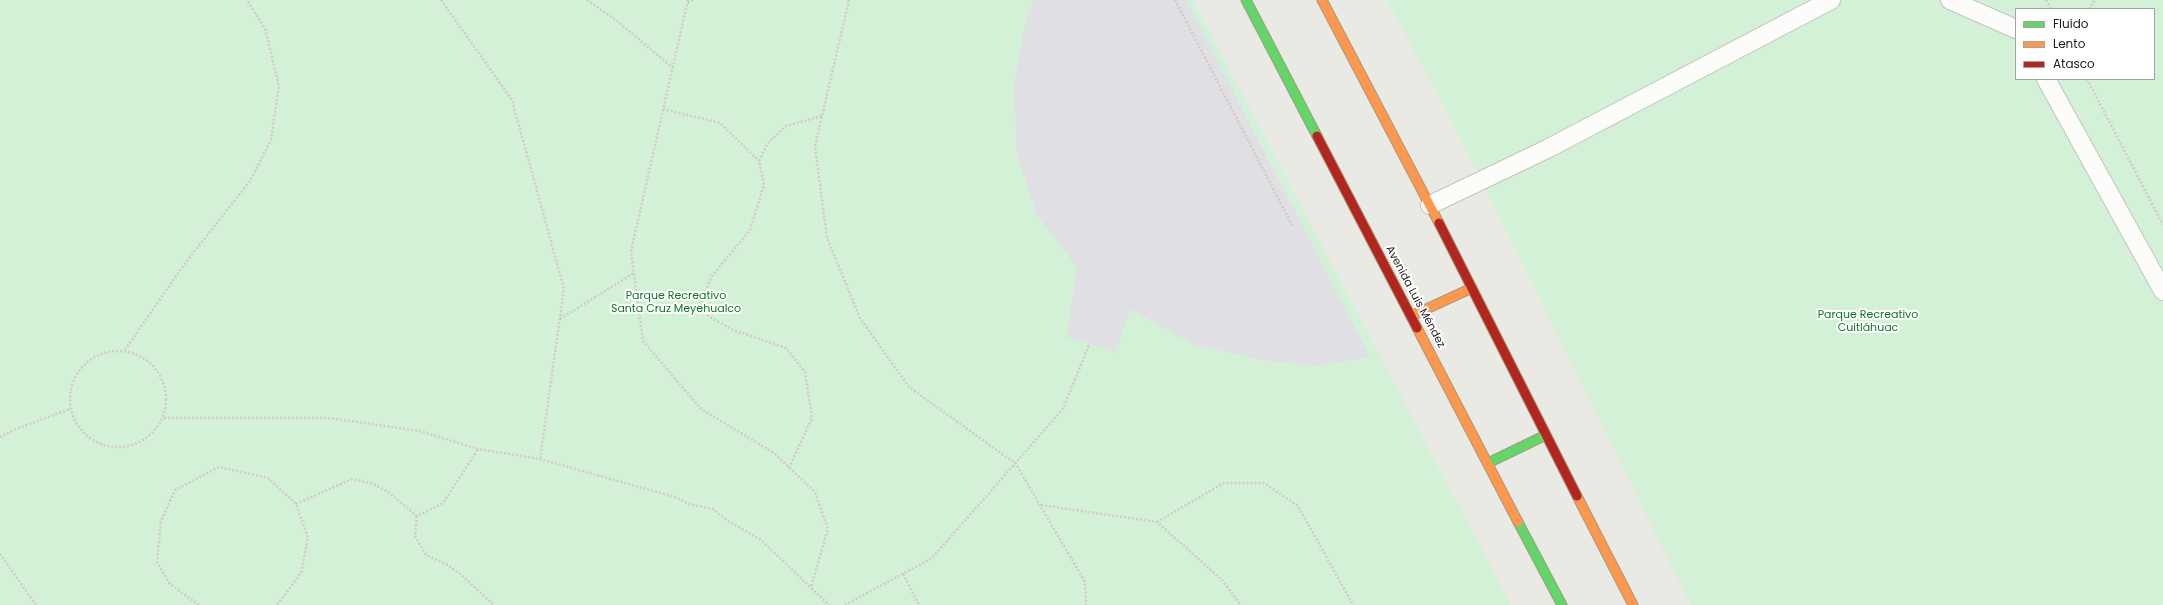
<!DOCTYPE html>
<meta charset="utf-8">
<style>
body{margin:0}
#map{position:relative;width:2163px;height:605px;overflow:hidden;background:#eaeae5;font-family:Poppins,sans-serif}
canvas{display:block}
.legend{position:absolute;left:2015px;top:8px;width:140px;height:72px;box-sizing:border-box;background:#fff;border:1px solid #a4a4a4;margin:0;padding:5px 7px;list-style:none;font-size:12px;color:#1c1c1c}
.legend li{display:flex;align-items:center;gap:8px;height:20px}
.legend b{width:20px;border:1px solid #a4a4a4}
</style>
<div id="map">
<canvas width="2163" height="605"></canvas>
<ul class="legend">
<li><b style="height:5px;background:#63d668"></b>Fluido</li>
<li><b style="height:5px;background:#ff974d"></b>Lento</li>
<li><b style="height:5px;background:#b3261e"></b>Atasco</li>
</ul>
</div>
<script>
const g = document.querySelector('canvas').getContext('2d');
g.lineJoin = 'round';
function paint(path, color) {
  g.fillStyle = color;
  g.fill(path, 'evenodd');
}
function poly(rows) {
  const path = new Path2D();
  for (const r of rows) {
    if (r.length === 3) {
      path.moveTo(r[0] + r[2], r[1]);
      path.arc(r[0], r[1], r[2], 0, 2 * Math.PI);
      continue;
    }
    path.moveTo(r[0], r[1]);
    for (let i = 2; i < r.length; i += 2) path.lineTo(r[i], r[i + 1]);
  }
  return path;
}
function strokePath(path, color, width, dash) {
  g.strokeStyle = color;
  g.lineWidth = width;
  g.lineCap = dash ? 'butt' : 'round';
  g.setLineDash(dash || []);
  g.stroke(path);
}
function label(font, color, halo, rows, align = 'center') {
  g.font = font + ' Poppins,sans-serif';
  g.lineWidth = 4;
  g.setLineDash([]);
  g.textBaseline = 'middle';
  g.strokeStyle = halo;
  g.fillStyle = color;
  for (const [text, x, y, turn = 0] of rows) {
    g.save();
    g.translate(x, y);
    g.rotate((+turn || 0) * Math.PI / 180);
    g.textAlign = isNaN(turn) ? turn : align;
    if (halo) g.strokeText(text, 0, 0);
    g.fillText(text, 0, 0);
    g.restore();
  }
}
const park = poly([
 [0,0,1193,0,1511,605,0,605],
 [1387,0,2163,0,2163,605,1691,605,1452,122],
 [2016,9,2154,9,2154,79,2016,79]
]);
const plaza = poly([
 [1034,0,1186,0,1370,357,1315,366,1262,360,1195,345,1130,309,1115,353,1067,337,1077,267,1037,215,1017,154,1014,83,1027,16]
]);
const path = poly([
 [441,0,512,100,564,289,540,459],
 [587,0,616,20,673,68],
 [688,0,631,251,643,341,701,409,774,453,815,492,828,529,811,587],
 [849,0,815,146,827,238,860,318,909,387,1016,464,1085,582,1086,605],
 [1175,0,1292,225],
 [2046,0,2051,9],
 [688,3,693,0],
 [2089,9,2095,0],
 [2087,79,2163,225],
 [663,109,720,123,759,161],
 [560,319,634,273],
 [125,350,183,266,250,181,271,140,279,86,265,29,247,0],
 [118,399,48],
 [164,418,329,418,420,431,478,449,540,459,678,498,688,504,713,509,728,521,761,540,829,605],
 [0,437,16,429,70,409],
 [789,468,812,418,805,372,786,348,733,330,708,316,701,301,712,276,750,230,764,185,759,161,768,143,786,126,822,116],
 [296,504,352,479,371,483,387,491,417,516,443,503,478,449],
 [1041,505,1157,522,1222,580,1241,605],
 [417,516,415,536,426,555,446,564,459,573,494,605],
 [1157,522,1224,483,1264,483,1298,506,1353,605],
 [0,554,36,605],
 [903,574,919,605],
 [199,605,170,584,157,562,161,521,175,490,219,467,268,478,296,504,308,538,301,573,277,605],
 [845,605,932,558,1063,409,1089,345]
]);
const lane = poly([
 [1950,0,2016,29],
 [2046,79,2163,291],
 [1430,205,1547,149,1831,0]
]);
const fast = poly([
 [1246,0,1317,136],
 [1488,463,1546,435],
 [1518,522,1562,605]
]);
const slow = poly([
 [1322,0,1439,223],
 [1411,316,1472,288],
 [1417,328,1518,522],
 [1577,496,1633,605]
]);
const jam = poly([
 [1317,136,1417,328],
 [1439,223,1577,496]
]);
const parkNames = [
 ["Parque Recreativo",676,296],
 ["Santa Cruz Meyehualco",676,309],
 ["Parque Recreativo",1868,315],
 ["Cuitláhuac",1868,328]
];
const streetNames = [
 ["Avenida Luis Méndez",1415,297,62]
];
paint(park, '#d2f1d7');
paint(plaza, '#e0dfe3');
strokePath(lane, '#c3c3c1', 20);
strokePath(fast, '#9f9a83', 11);
strokePath(slow, '#9f9a83', 11);
strokePath(jam, '#9f9a83', 11);
strokePath(path, '#d4c9c5', 2.5, [2, 2]);
strokePath(lane, '#fcfcfb', 18);
strokePath(fast, '#63d668', 9);
strokePath(slow, '#ff974d', 9);
strokePath(jam, '#b3261e', 9);
label('11px', '#107428', '#fff', parkNames);
label('11px', '#1c1c1c', '#fff', streetNames);
</script>
